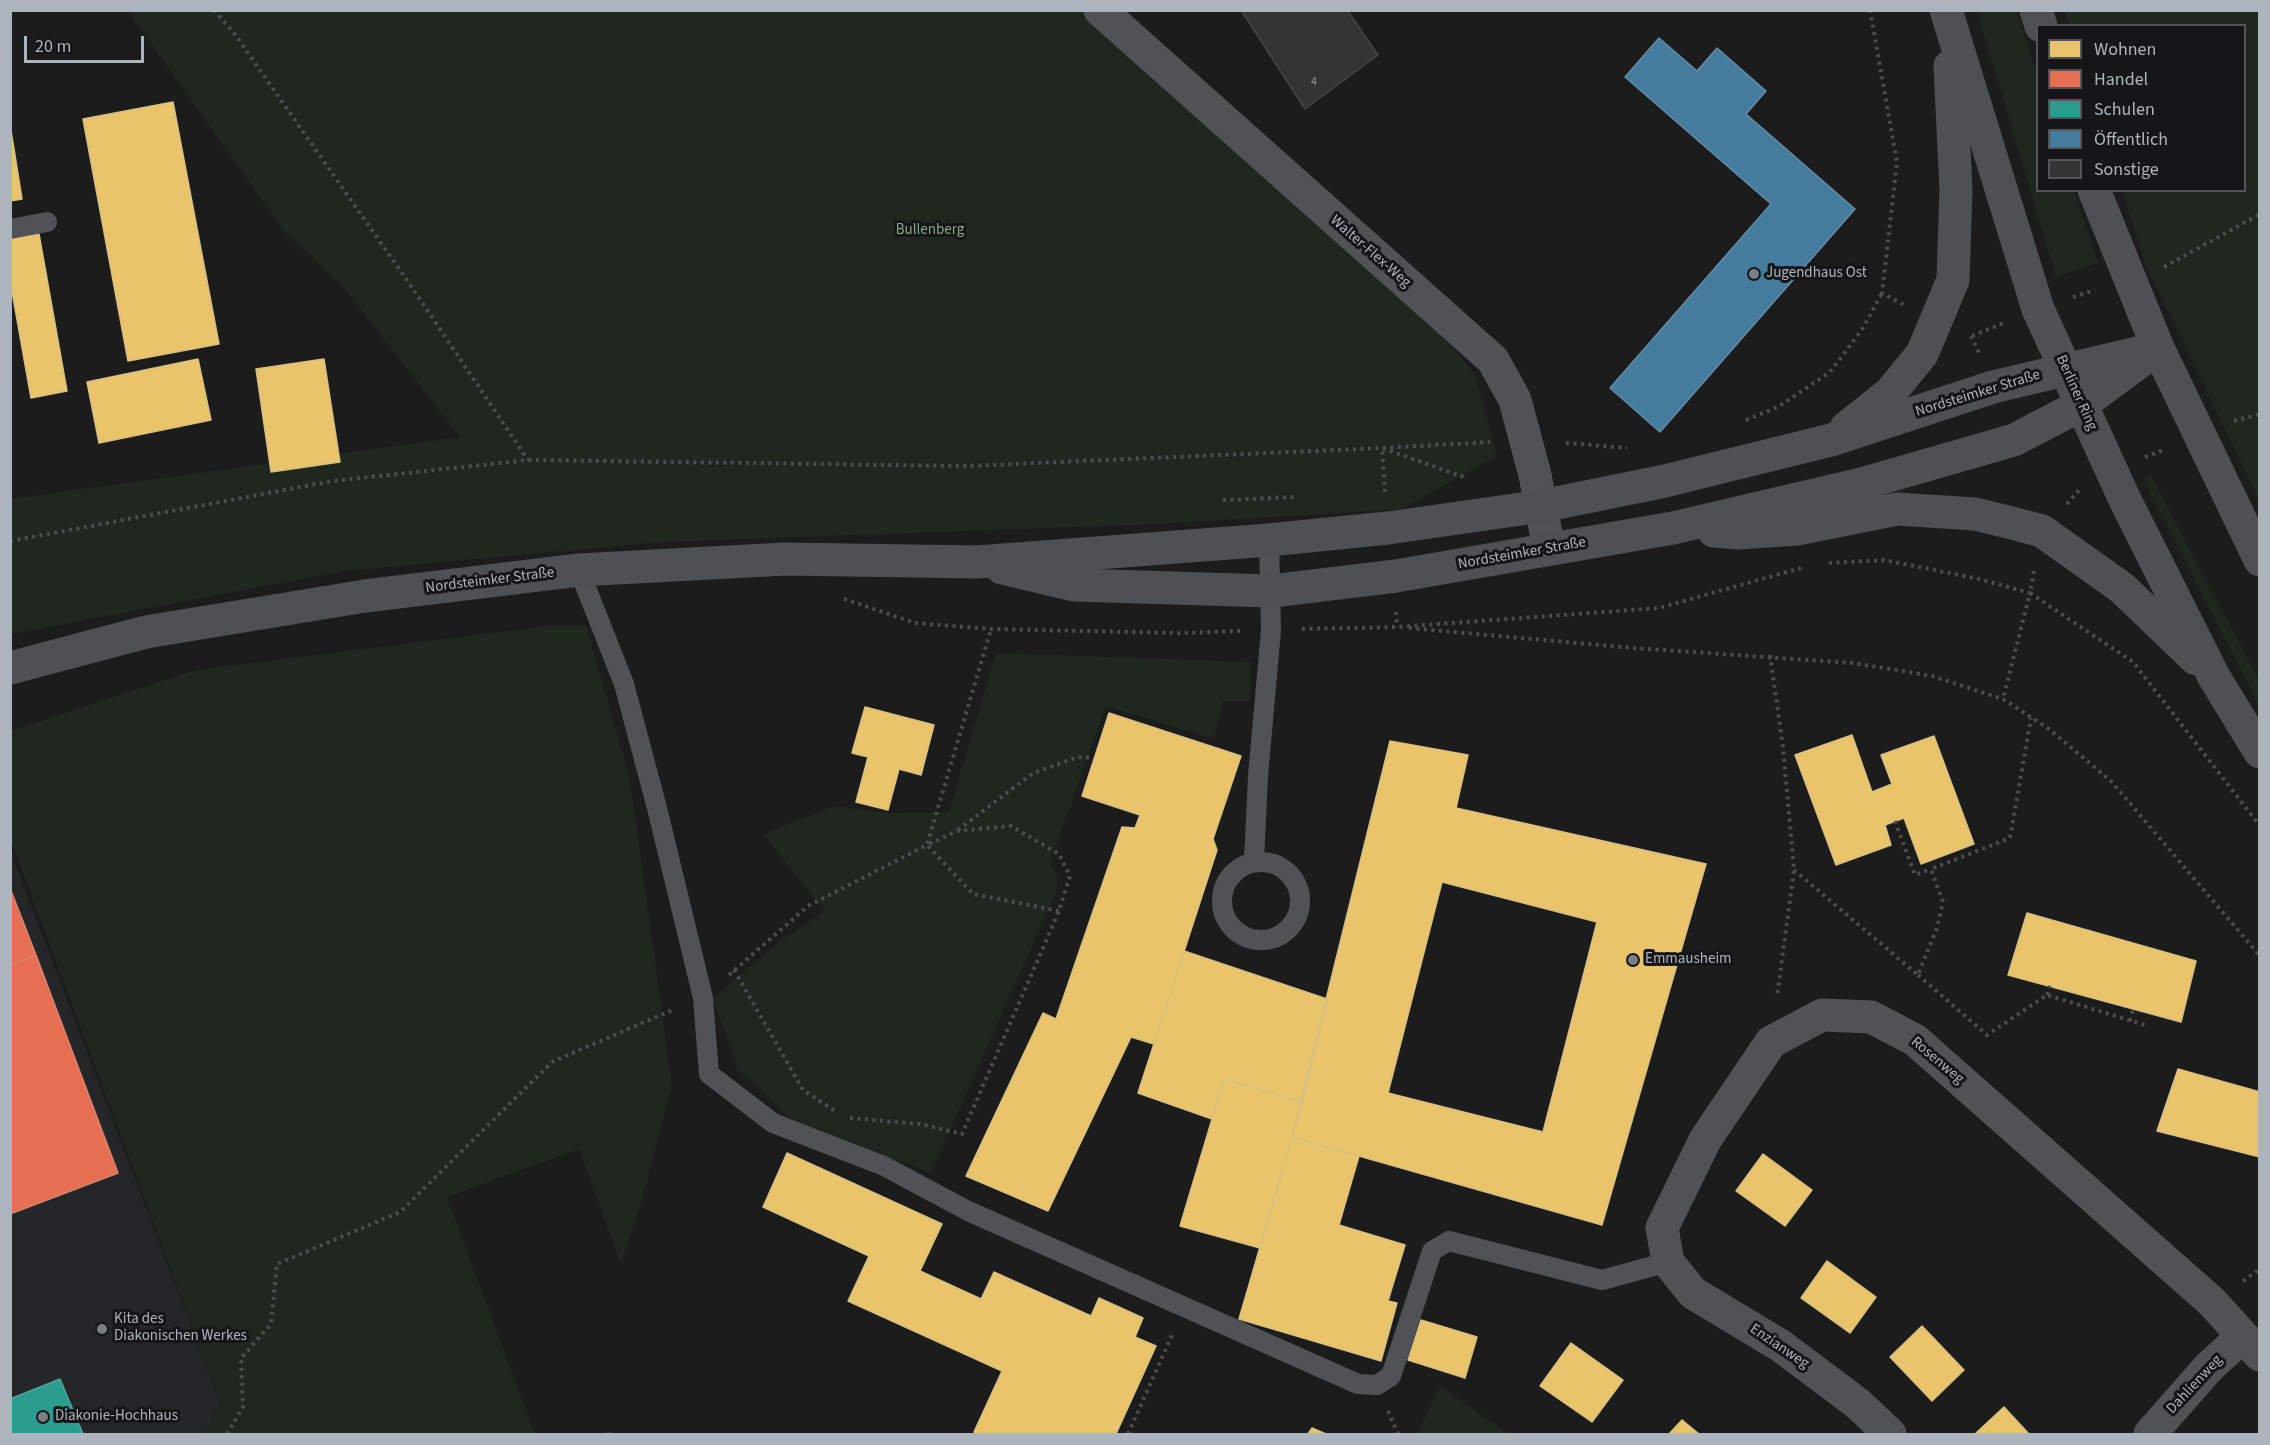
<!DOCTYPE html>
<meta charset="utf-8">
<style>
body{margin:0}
#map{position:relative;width:2270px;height:1445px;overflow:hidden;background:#1c1c1c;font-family:"Source Sans 3",sans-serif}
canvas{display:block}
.frame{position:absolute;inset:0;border:12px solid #acb5bd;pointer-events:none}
.legend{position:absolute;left:2036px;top:24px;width:210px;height:168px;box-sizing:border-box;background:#161618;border:2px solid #52565a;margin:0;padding:8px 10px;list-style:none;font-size:18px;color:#acb5bd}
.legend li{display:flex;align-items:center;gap:12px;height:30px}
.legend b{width:30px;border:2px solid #52565a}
.scale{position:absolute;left:24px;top:36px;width:120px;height:27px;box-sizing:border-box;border:3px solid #acb5bd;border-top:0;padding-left:8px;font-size:18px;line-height:21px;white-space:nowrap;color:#acb5bd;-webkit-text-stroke:4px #161618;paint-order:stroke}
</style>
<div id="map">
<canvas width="2270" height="1445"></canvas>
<div class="frame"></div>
<ul class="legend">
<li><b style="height:16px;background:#e9c46a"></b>Wohnen</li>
<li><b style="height:16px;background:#e76f51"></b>Handel</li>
<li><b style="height:16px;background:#2a9d8f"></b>Schulen</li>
<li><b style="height:16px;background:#457b9d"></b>Öffentlich</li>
<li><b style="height:16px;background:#343434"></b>Sonstige</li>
</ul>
<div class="scale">20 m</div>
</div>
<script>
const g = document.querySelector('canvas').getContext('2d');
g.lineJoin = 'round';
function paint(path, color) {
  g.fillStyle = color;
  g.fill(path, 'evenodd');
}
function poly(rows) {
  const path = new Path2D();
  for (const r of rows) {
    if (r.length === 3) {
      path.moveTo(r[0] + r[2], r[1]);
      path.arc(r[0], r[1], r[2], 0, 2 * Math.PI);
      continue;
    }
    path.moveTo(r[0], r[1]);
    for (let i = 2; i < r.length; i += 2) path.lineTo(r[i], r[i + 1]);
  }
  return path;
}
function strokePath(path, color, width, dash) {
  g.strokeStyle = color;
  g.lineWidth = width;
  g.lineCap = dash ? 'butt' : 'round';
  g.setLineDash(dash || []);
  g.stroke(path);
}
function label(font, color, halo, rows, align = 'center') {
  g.font = font + ' "Source Sans 3",sans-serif';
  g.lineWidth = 6;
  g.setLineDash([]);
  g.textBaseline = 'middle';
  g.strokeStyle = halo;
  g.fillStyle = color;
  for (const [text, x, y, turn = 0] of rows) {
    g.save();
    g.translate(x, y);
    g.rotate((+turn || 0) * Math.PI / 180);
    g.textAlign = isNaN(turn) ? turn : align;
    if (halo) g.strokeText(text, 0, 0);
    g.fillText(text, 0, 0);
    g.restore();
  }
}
const built = poly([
 [10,850,220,1402,206,1434,11,1434]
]);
const green = poly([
 [127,10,1093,11,1368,250,1475,374,1497,456,1402,509,1159,524,663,542,345,571,11,634,10,499,460,437,344,288,284,231],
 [1977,11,2017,11,2037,75,2038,190,2075,191,2098,263,2056,277],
 [2064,11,2259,11,2259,500,2145,264,2122,191,2244,190,2244,26,2069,25],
 [2151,476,2259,680,2259,705,2143,480],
 [548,626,586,626,630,780,672,1086,641,1203,621,1264,579,1149,447,1197,535,1434,206,1434,220,1402,11,841,11,731,196,670],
 [996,653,1251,662,1250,701,1223,701,1214,739,1106,706,1050,863,1058,876,1056,893,931,1173,791,1119,738,1069,713,999,776,944,825,911,763,834,834,806,888,813,949,812],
 [1439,1385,1508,1434,1418,1434]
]);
const homes = poly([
 [173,102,219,344,128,361,83,119,173,102],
 [10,124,22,199,10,201,10,124],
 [39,234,67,391,31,398,10,280,10,239,39,234],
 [198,359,211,420,99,443,87,382,198,359],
 [324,359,340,462,271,472,256,369,324,359],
 [865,707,934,725,921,775,899,769,888,810,856,802,868,757,852,753,865,707],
 [1109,713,1241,756,1213,839,1217,850,1154,1044,1131,1037,1048,1211,966,1176,1043,1013,1056,1019,1122,827,1135,828,1140,815,1082,796,1109,713],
 [1852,735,1872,792,1892,784,1881,755,1934,736,1974,844,1921,864,1904,818,1885,825,1891,845,1836,865,1795,755,1852,735],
 [1390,741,1468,755,1456,808,1706,864,1602,1225,1292,1137,1390,741],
 [1442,882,1597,922,1543,1132,1388,1093,1442,882],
 [2027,913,2196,961,2181,1022,2008,975,2027,913],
 [1184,951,1327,999,1302,1102,1224,1079,1212,1119,1138,1093,1184,951],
 [2178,1069,2260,1092,2260,1157,2157,1131,2178,1069],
 [1224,1079,1302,1102,1260,1248,1180,1226,1224,1079],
 [1292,1137,1359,1156,1339,1225,1405,1245,1388,1301,1397,1303,1381,1361,1239,1319,1292,1137],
 [787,1153,942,1224,920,1271,981,1299,994,1272,1091,1316,1099,1298,1143,1318,1135,1337,1156,1346,1116,1434,979,1434,974,1432,1002,1371,848,1301,869,1256,763,1207,787,1153],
 [1763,1154,1812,1190,1785,1226,1736,1191,1763,1154],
 [1827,1261,1876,1297,1850,1333,1801,1298,1827,1261],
 [1421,1320,1477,1337,1465,1378,1408,1360,1421,1320],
 [1922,1326,1964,1370,1932,1401,1890,1357,1922,1326],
 [1571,1343,1623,1380,1592,1422,1540,1386,1571,1343],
 [2004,1407,2029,1434,1975,1434,2004,1407],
 [1682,1420,1699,1434,1669,1434,1682,1420],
 [1312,1428,1326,1434,1308,1434,1312,1428]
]);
const shops = poly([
 [10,888,36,955,10,965,10,888],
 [36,955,118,1173,10,1214,10,965,36,955]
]);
const schools = poly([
 [60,1379,83,1434,10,1434,10,1399,60,1379]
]);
const public = poly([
 [1659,38,1697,71,1717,48,1766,91,1746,114,1855,209,1660,432,1610,388,1771,204,1625,77,1659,38]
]);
const building = poly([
 [1241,10,1347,10,1378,55,1305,109,1241,10]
]);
const path = poly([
 [214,10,234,33,411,286,528,460],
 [1870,10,1897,162,1882,293,1904,305],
 [2164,267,2260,214],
 [2073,297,2095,290],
 [1971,336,1979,353],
 [1972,336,2004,323],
 [1746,420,1778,407,1830,372,1863,328,1882,293],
 [2234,421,2260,414],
 [1566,443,1627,448],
 [2145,457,2166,449],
 [1385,492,1382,448,1490,442],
 [1223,500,1296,497],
 [2067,504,2080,489],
 [10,541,333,481,528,460,967,466,1382,448,1467,478],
 [1829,563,1884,560,1979,579,2030,593,2003,699],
 [2034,571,2030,593,2133,662,2260,826],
 [844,599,915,623,991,629,1182,633,1240,631],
 [1396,612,1397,627],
 [1409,628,1633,648,1853,663,1932,676,2003,699,2049,729,2111,781,2260,956],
 [1302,629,1397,627,1659,608,1801,568],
 [1770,655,1783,747,1794,870,1777,997],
 [1895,821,1915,875,1931,869],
 [958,830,1033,773,1078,757,1091,758],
 [1794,870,1918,975,1937,928,1943,902,1931,869,2010,838,2031,718],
 [734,970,803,1090,838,1113],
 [729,975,808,906,927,845,991,629],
 [1918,975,1987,1035,2047,995,2145,1025],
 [2047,995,2050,986],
 [2130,1021,2133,1009],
 [850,1118,920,1124,962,1134,1059,911,1070,876,1059,854,1011,826,957,831,927,845,973,894,1059,911],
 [2243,1281,2260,1269],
 [1388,1411,1398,1434],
 [607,1433,608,1434],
 [227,1434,243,1407,241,1358,271,1324,277,1264,400,1212,552,1062,675,1009],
 [1128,1434,1173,1333]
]);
const lane = poly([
 [10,229,47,222],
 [579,570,624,684,657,808,703,998,709,1074,773,1123,884,1166,968,1211,1358,1384,1377,1385,1391,1376,1432,1251,1449,1241,1602,1280,1668,1262],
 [1254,861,1258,776,1271,630,1269,540],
 [1261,901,39]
]);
const street = poly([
 [1100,10,1493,360,1515,400,1535,475,1549,549],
 [1890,1434,1857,1403,1781,1346,1693,1293,1668,1262,1662,1228,1705,1140,1771,1042,1822,1015,1871,1017,1915,1040,2212,1302,2260,1355],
 [2150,1434,2209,1367,2242,1337]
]);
const secondary = poly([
 [1946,10,2038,309,2125,500,2214,677,2260,752],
 [2036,10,2041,26],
 [2094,190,2158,348,2260,560],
 [1846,428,1890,393,1922,354,1953,280,1956,190,1950,66],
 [1714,531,1738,533,1797,529,1897,509,1975,514,2008,522,2042,531,2122,588,2196,659],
 [1002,568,1074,585,1272,591,1396,576,1673,528,1861,484,2014,440,2081,405,2149,355],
 [10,668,146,632,365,596,579,570,785,559,977,562,1269,540,1388,528,1542,506,1665,481,1831,440,1993,387,2158,348]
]);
const markers = [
 [1754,274,6,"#7a7f85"],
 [1633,960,6,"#7a7f85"],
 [102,1329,6,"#7a7f85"],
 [43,1417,6,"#7a7f85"]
];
const numberNames = [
 ["4",1314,82]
];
const parkNames = [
 ["Bullenberg",930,231]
];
const streetNames = [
 ["Walter-Flex-Weg",1370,252,41],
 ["Berliner Ring",2076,393,66],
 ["Nordsteimker Straße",1978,394,-17],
 ["Nordsteimker Straße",1522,554,-10],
 ["Nordsteimker Straße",490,581,-7],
 ["Rosenweg",1937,1061,40],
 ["Enzianweg",1779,1347,34],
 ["Dahlienweg",2195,1385,-47]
];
const poiNames = [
 ["Jugendhaus Ost",1766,274],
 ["Emmausheim",1645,960],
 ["Kita des",114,1320],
 ["Diakonischen Werkes",114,1337],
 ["Diakonie-Hochhaus",55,1417]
];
paint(built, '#252628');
paint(green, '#1f271f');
paint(homes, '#e9c46a');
strokePath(homes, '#d7c083', 1.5);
paint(shops, '#e76f51');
strokePath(shops, '#d58471', 1.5);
paint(schools, '#2a9d8f');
strokePath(schools, '#51a49d', 1.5);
paint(public, '#457b9d');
strokePath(public, '#648ca7', 1.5);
paint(building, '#343434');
strokePath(building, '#444648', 1.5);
strokePath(path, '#4c4d50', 4, [3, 4.5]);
strokePath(lane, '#505355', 20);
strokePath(street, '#505355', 33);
strokePath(secondary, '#4e5153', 33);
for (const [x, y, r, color] of markers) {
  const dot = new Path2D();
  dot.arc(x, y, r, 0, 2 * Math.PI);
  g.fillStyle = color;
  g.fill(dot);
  strokePath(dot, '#161618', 2);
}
label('12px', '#8e959b', null, numberNames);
label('15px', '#87a983', '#161618', parkNames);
label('15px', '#acb5bd', '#161618', streetNames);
label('15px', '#acb5bd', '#161618', poiNames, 'left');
</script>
